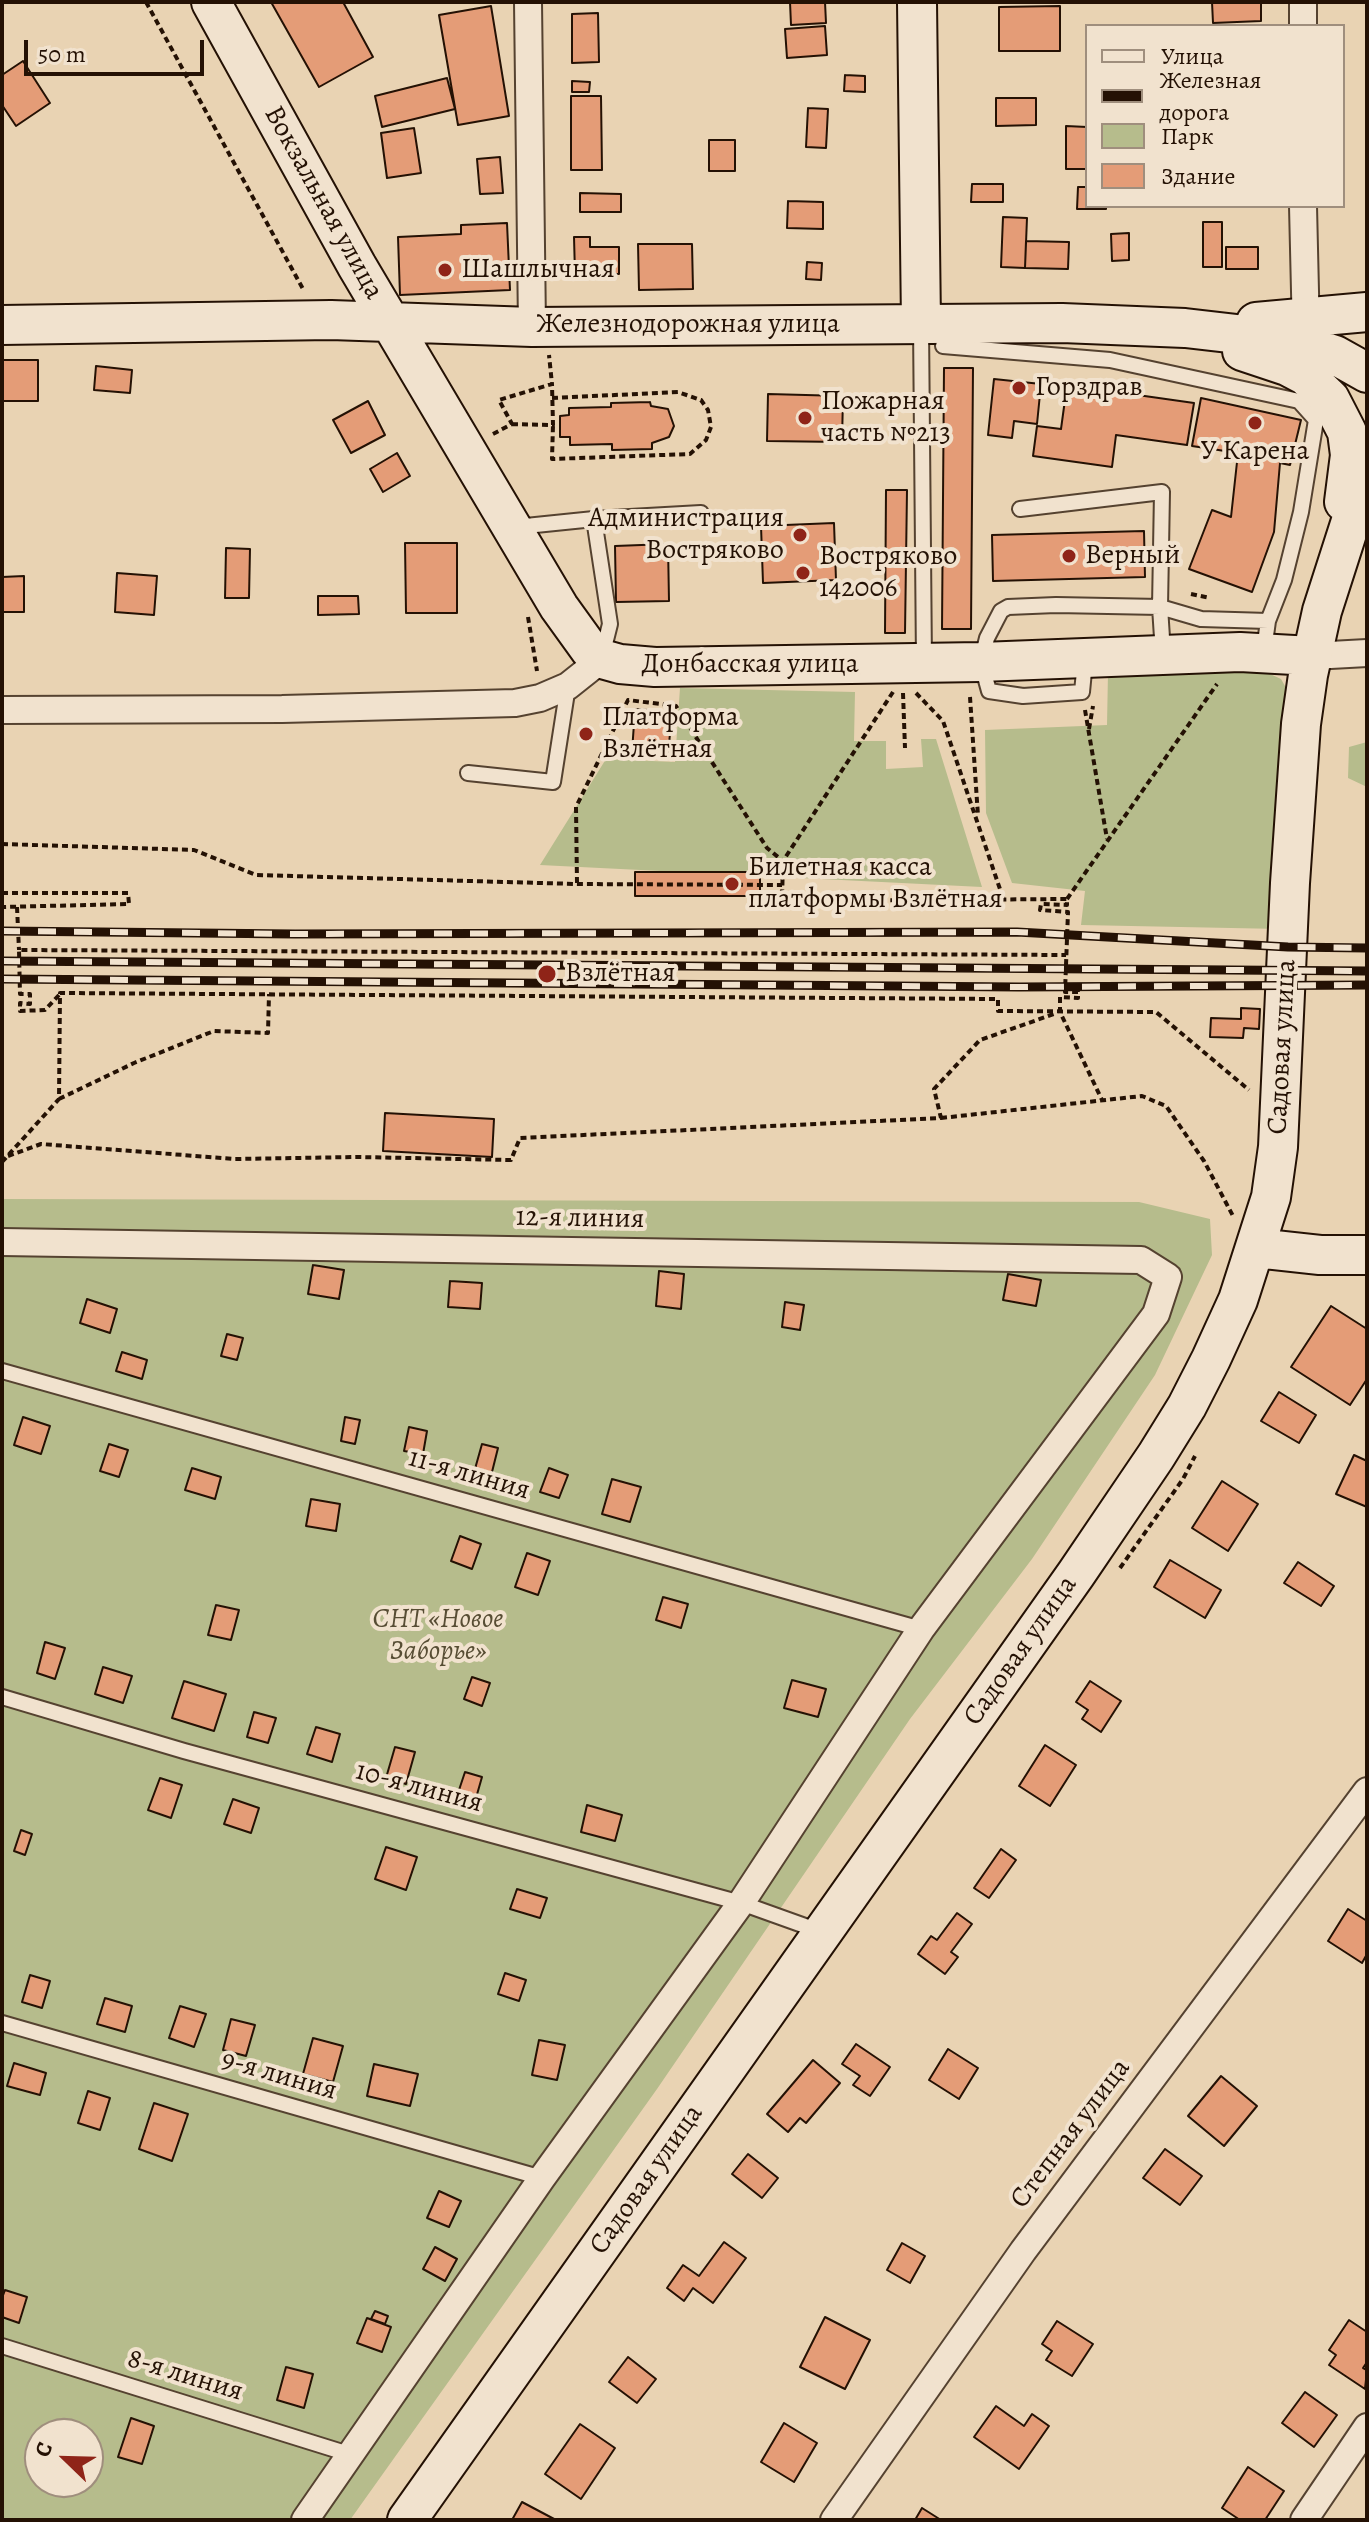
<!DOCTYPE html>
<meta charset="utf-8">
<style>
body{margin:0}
#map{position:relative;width:1369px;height:2522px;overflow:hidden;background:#e9d3b3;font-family:Alegreya,serif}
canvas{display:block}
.frame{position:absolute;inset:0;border:4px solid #241104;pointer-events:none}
.legend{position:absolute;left:1085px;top:24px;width:260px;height:184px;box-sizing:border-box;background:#f1e2ce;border:2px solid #9f8e7d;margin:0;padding:10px 14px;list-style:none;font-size:24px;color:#241104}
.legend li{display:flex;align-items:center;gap:16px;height:40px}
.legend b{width:40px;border:2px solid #9f8e7d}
.north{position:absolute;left:24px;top:2418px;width:80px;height:80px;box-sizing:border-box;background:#f1e2ce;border:2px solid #9f8e7d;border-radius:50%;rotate:293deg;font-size:22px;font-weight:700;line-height:32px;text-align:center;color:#241104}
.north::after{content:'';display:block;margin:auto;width:28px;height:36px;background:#8f2418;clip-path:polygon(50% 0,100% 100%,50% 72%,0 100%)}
.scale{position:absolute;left:24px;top:40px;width:180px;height:36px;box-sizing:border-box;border:4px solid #241104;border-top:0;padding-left:10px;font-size:24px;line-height:28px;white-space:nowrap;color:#241104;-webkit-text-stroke:6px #f1e2ce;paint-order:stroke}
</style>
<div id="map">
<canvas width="1369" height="2522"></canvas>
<div class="frame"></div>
<ul class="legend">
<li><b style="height:10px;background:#f1e2ce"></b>Улица</li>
<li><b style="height:10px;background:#241104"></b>Железная дорога</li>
<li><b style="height:22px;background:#b6bc8c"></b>Парк</li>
<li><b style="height:22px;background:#e49c77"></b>Здание</li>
</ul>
<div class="north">С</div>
<div class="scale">50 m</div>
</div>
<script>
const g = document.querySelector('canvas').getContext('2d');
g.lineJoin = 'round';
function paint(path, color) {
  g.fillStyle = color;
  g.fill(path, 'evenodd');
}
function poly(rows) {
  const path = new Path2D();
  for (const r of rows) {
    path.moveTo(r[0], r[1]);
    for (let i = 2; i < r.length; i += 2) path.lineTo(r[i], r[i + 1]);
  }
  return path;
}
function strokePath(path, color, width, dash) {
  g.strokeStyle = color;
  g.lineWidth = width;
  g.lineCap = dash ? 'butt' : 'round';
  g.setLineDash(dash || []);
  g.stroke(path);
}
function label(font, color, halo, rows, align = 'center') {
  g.font = font + ' Alegreya,serif';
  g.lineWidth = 8;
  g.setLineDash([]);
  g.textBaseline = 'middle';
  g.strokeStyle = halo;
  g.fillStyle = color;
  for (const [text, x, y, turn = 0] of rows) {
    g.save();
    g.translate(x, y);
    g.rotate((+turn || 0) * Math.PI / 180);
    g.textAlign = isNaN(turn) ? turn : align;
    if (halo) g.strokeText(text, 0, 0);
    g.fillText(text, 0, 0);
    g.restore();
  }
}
const green = poly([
 [1108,673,1268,673,1281,679,1290,695,1281,929,1081,925,1085,891,1012,883,986,813,985,730,1107,725],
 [680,688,855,692,854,741,886,741,886,769,923,767,921,739,936,739,982,887,540,865,606,759,675,762],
 [1367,742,1367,787,1348,778,1349,747],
 [2,1199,1139,1202,1210,1219,1212,1255,1155,1375,1032,1559,910,1719,657,2089,350,2520,2,2520],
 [40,2434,88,2434,88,2482,40,2482]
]);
const building = poly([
 [271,2,343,2,373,57,319,87,271,2],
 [790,2,825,2,826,23,791,25,790,2],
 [1212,2,1261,2,1261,21,1213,23,1212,2],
 [491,6,509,116,458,125,439,15,491,6],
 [1060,6,1060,51,999,51,999,7,1060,6],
 [598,13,599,62,572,63,572,14,598,13],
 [825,26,827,55,787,58,785,29,825,26],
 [23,61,50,103,16,126,2,105,2,75,23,61],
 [845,75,865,76,865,92,844,91,845,75],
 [447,78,455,109,382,127,375,96,447,78],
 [572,81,590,82,589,92,572,92,572,81],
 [571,96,601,96,602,170,571,170,571,96],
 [996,98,1036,98,1036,125,996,126,996,98],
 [808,108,828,109,826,148,806,147,808,108],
 [1066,126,1087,127,1087,169,1066,169,1066,126],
 [414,128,421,173,387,178,381,133,414,128],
 [709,140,735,140,735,171,709,171,709,140],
 [500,157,503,193,480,194,477,159,500,157],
 [972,184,1003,184,1003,202,971,202,972,184],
 [1078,187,1087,187,1087,206,1106,206,1106,209,1077,209,1078,187],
 [580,193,621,194,621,212,580,212,580,193],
 [788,201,823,202,823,229,787,228,788,201],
 [1003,217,1027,218,1025,268,1001,267,1003,217],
 [1203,222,1222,222,1222,267,1203,267,1203,222],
 [507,223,510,290,400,295,398,237,461,234,461,225,507,223],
 [1129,233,1129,260,1112,261,1111,234,1129,233],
 [574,237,590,237,590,247,619,247,619,274,575,274,574,237],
 [1026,241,1069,242,1068,269,1025,268,1026,241],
 [638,244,692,244,693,289,639,290,638,244],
 [1226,247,1258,247,1258,269,1226,269,1226,247],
 [807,262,822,263,821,280,806,279,807,262],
 [2,360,38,360,38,401,2,401,2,360],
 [96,366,132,370,130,393,94,390,96,366],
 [944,368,973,368,971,629,942,629,944,368],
 [994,379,1041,384,1037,424,1014,421,1012,438,988,435,994,379],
 [1067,385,1194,403,1187,445,1116,435,1112,467,1033,456,1037,426,1061,429,1067,385],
 [768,394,843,396,842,442,767,441,768,394],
 [1201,398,1301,420,1290,465,1280,463,1274,532,1252,592,1189,569,1212,510,1231,517,1238,453,1192,446,1201,398],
 [368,401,385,435,351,453,333,420,368,401],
 [650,402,651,406,668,409,674,426,669,437,652,443,652,449,612,450,612,444,570,445,570,437,560,437,560,416,569,415,569,408,611,407,611,403,650,402],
 [397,453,410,476,383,492,370,469,397,453],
 [886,490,907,490,905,633,885,633,886,490],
 [834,523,836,580,763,583,761,526,834,523],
 [1144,531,1145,577,993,581,992,535,1144,531],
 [405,543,457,543,457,613,406,613,405,543],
 [668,544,669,601,616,602,615,546,668,544],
 [226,548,250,549,249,598,225,598,226,548],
 [117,573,157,576,154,615,115,612,117,573],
 [24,576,24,612,2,612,2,577,24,576],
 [318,596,358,596,359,614,318,615,318,596],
 [635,709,672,712,668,755,632,752,635,709],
 [635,872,760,872,760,896,635,896,635,872],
 [1241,1008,1260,1009,1259,1029,1244,1028,1243,1038,1210,1037,1211,1018,1241,1019,1241,1008],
 [385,1113,494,1119,492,1157,383,1151,385,1113],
 [313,1265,344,1270,339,1299,308,1294,313,1265],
 [659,1271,684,1274,681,1309,656,1306,659,1271],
 [1008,1274,1041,1280,1036,1306,1003,1300,1008,1274],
 [450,1281,482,1283,480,1309,448,1307,450,1281],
 [87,1299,117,1309,110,1333,80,1323,87,1299],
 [785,1302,804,1305,800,1330,782,1327,785,1302],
 [1331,1306,1367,1329,1367,1379,1350,1405,1291,1367,1331,1306],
 [227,1334,243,1338,237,1360,221,1356,227,1334],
 [122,1352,147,1360,142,1379,116,1371,122,1352],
 [1279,1392,1316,1415,1299,1443,1261,1421,1279,1392],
 [23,1417,50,1426,41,1454,14,1445,23,1417],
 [345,1417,360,1420,355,1444,341,1441,345,1417],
 [409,1427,427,1431,423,1454,404,1451,409,1427],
 [109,1444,128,1450,119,1477,100,1471,109,1444],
 [482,1444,498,1448,490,1480,473,1476,482,1444],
 [1354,1455,1367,1461,1367,1507,1336,1494,1354,1455],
 [192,1468,221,1477,215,1499,185,1490,192,1468],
 [549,1468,568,1475,559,1498,540,1492,549,1468],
 [612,1479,641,1487,630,1522,602,1514,612,1479],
 [1222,1481,1258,1504,1228,1551,1192,1528,1222,1481],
 [311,1499,340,1504,336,1531,306,1526,311,1499],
 [460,1536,481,1544,472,1569,451,1561,460,1536],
 [527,1553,550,1561,538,1595,515,1587,527,1553],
 [1170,1560,1221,1590,1205,1618,1154,1587,1170,1560],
 [1298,1562,1334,1586,1321,1606,1284,1583,1298,1562],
 [663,1597,688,1604,681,1628,656,1620,663,1597],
 [216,1605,239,1610,231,1640,208,1635,216,1605],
 [45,1642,65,1648,55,1679,37,1673,45,1642],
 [103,1667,132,1676,123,1703,95,1694,103,1667],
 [472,1677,490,1683,482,1706,464,1699,472,1677],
 [792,1680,826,1689,818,1717,784,1708,792,1680],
 [184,1681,226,1694,214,1731,172,1718,184,1681],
 [1090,1681,1121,1701,1101,1732,1082,1719,1088,1710,1076,1702,1090,1681],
 [254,1712,276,1718,268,1743,247,1737,254,1712],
 [316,1727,340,1734,332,1762,307,1754,316,1727],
 [1045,1745,1076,1765,1050,1806,1019,1786,1045,1745],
 [395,1747,415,1752,406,1784,386,1778,395,1747],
 [465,1772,482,1777,476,1798,458,1793,465,1772],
 [160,1778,182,1785,171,1818,148,1810,160,1778],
 [233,1799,259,1808,251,1833,224,1824,233,1799],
 [587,1805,622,1815,615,1841,581,1832,587,1805],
 [21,1830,32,1834,25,1855,14,1851,21,1830],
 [386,1847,417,1857,406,1890,375,1879,386,1847],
 [1001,1849,1016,1860,989,1898,974,1888,1001,1849],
 [517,1889,547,1898,540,1918,510,1909,517,1889],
 [1348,1909,1367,1921,1367,1954,1362,1963,1328,1941,1348,1909],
 [957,1913,972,1924,951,1952,958,1957,945,1974,918,1954,931,1936,937,1940,957,1913],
 [505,1973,526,1980,519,2001,498,1994,505,1973],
 [30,1975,50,1981,42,2008,22,2002,30,1975],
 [105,1998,132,2006,125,2032,97,2024,105,1998],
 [180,2006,206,2014,194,2047,169,2038,180,2006],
 [231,2019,255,2025,246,2056,223,2050,231,2019],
 [313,2038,343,2046,333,2082,303,2074,313,2038],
 [539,2040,565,2045,557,2080,532,2075,539,2040],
 [856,2044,890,2067,870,2096,853,2085,860,2076,842,2064,856,2044],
 [948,2049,978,2068,959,2099,929,2080,948,2049],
 [813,2060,840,2083,806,2123,800,2118,788,2132,767,2114,813,2060],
 [14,2063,46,2073,40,2095,7,2086,14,2063],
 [374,2064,418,2074,410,2106,367,2096,374,2064],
 [1221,2076,1257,2106,1224,2146,1188,2116,1221,2076],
 [88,2091,110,2098,100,2130,78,2123,88,2091],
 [154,2103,188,2114,172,2161,139,2149,154,2103],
 [1165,2149,1202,2176,1180,2205,1143,2178,1165,2149],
 [748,2154,778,2178,762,2198,732,2174,748,2154],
 [439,2191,461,2201,449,2227,427,2218,439,2191],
 [724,2242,746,2258,713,2303,693,2288,684,2301,667,2288,683,2265,699,2276,724,2242],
 [902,2243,925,2256,910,2283,887,2270,902,2243],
 [435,2247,457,2259,445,2281,423,2269,435,2247],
 [5,2290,27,2297,19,2323,2,2317,2,2298,5,2290],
 [375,2311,388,2316,385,2324,371,2319,375,2311],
 [825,2317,870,2340,845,2389,800,2367,825,2317],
 [367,2318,391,2327,382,2352,357,2343,367,2318],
 [1349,2320,1367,2332,1367,2362,1363,2368,1367,2370,1365,2389,1329,2365,1336,2355,1329,2350,1349,2320],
 [1057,2321,1093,2344,1072,2376,1046,2360,1052,2351,1042,2344,1057,2321],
 [628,2357,656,2379,637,2403,609,2382,628,2357],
 [286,2367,313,2374,304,2408,277,2400,286,2367],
 [1305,2392,1337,2415,1314,2447,1282,2423,1305,2392],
 [996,2406,1024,2426,1032,2414,1049,2426,1019,2469,974,2437,996,2406],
 [131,2418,154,2426,142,2464,118,2457,131,2418],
 [784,2423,817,2443,794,2482,761,2462,784,2423],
 [580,2424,615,2448,581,2499,545,2474,580,2424],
 [1248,2467,1284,2491,1265,2520,1240,2520,1222,2508,1248,2467],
 [522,2502,556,2520,512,2520,522,2502],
 [922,2508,941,2520,915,2520,922,2508]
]);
const path = poly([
 [146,2,303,289],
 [552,398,678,392,701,400,708,410,711,427,706,440,690,454,552,459,553,425],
 [512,424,553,425,552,384],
 [493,434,512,424,499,400,552,384,549,355],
 [1191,594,1210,598],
 [528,617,537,671],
 [893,692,783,861,782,901,1067,899,1067,905,1041,904,1040,910,1068,912,1065,992,1078,992,1078,998,1060,997,1060,1012,1102,1100],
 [903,693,905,748],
 [916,693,943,721,1003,898],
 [970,697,978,816],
 [1085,710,1107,839],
 [1089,729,1093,706],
 [2,844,194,850,256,875,577,884,782,885],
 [577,883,576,807,628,700,676,706,767,848,783,861],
 [2,893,128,893,129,904,2,907],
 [1067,899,1217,684],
 [17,907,19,950],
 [59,995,45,1010,20,1011,20,1003,30,1004,30,994,20,994,19,950,1066,955],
 [59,1099,134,1063,214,1031,268,1033,269,994],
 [941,1118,1142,1096,1166,1106,1204,1161,1233,1216],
 [8,1156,41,1144,235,1159,358,1157,511,1160,520,1138,941,1118,934,1089,980,1040,1054,1014],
 [2,1162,59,1099,60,993,998,999,998,1011,1156,1012,1249,1090],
 [1120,1568,1183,1479,1195,1456]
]);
const lane = poly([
 [921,324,924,663],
 [943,346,1110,360,1299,401,1316,420,1301,512,1284,580,1268,621,1264,650],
 [1020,509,1162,492,1160,607,1163,653],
 [594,519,610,624,602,656],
 [516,527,594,519,701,513],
 [1085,661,1082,692,1023,696,989,691,981,662,987,638,1001,611,1008,607,1056,605,1160,607,1201,619,1268,621],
 [468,773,553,782,568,686],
 [2,1371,921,1629],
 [2,1697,184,1751,741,1903,822,1932],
 [2,2023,542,2178],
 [2,2346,352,2455]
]);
const street = poly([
 [528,2,532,327],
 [1303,2,1303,26],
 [1303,206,1306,334],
 [1312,656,1367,653],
 [2,710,282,709,515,703,540,698,568,686,602,659],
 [2,1242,1141,1260,1168,1277,1156,1314,921,1629,741,1903,542,2178,305,2520],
 [834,2520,1023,2251,1367,1791],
 [1304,2520,1367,2427]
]);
const secondary = poly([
 [211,2,357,266,559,607,590,650,602,659,620,664,655,667,981,662,1240,652,1312,656],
 [917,2,921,324],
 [1256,322,1367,312],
 [2,325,331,320,532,327,1062,323,1185,328,1289,340,1335,355,1367,373],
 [1242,351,1287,366,1306,376,1330,399,1347,432,1350,455,1344,502],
 [1256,1248,1320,1255,1367,1255],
 [407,2520,1076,1574,1156,1456,1187,1406,1211,1359,1238,1300,1271,1197,1278,1147,1290,883,1301,724,1308,675,1322,611,1367,471]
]);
const rail = poly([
 [2,931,295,934,1017,932,1288,947,1367,948],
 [2,961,1367,971],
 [2,979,1019,987,1367,985]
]);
const markers = [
 [445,270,8,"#8f2418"],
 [1019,388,8,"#8f2418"],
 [805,418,8,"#8f2418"],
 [1255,423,8,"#8f2418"],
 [800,535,8,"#8f2418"],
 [1069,556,8,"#8f2418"],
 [803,573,8,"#8f2418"],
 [586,734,8,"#8f2418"],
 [732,884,8,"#8f2418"],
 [547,974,10,"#8f2418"]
];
const streetNames = [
 ["Вокзальная улица",323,203,61],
 ["Железнодорожная улица",688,325],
 ["Донбасская улица",750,665],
 ["Садовая улица",1283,1047,-87],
 ["12-я линия",580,1219,1],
 ["11-я линия",469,1475,16],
 ["Садовая улица",1021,1651,-55],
 ["10-я линия",419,1788,15],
 ["9-я линия",279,2076,16],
 ["Степная улица",1071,2134,-53],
 ["Садовая улица",647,2180,-55],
 ["8-я линия",185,2376,17]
];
const poiNames = [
 ["Шашлычная",461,270],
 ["Горздрав",1035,388],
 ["Пожарная",821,402],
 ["часть №213",821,434],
 ["У Карена",1255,452,"center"],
 ["Администрация",784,519,"right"],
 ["Востряково",784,551,"right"],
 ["Верный",1085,556],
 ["Востряково",819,557],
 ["142006",819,589],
 ["Платформа",602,718],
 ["Взлётная",602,750],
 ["Билетная касса",748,868],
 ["платформы Взлётная",748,900],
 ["Взлётная",565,974]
];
const parkNames = [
 ["СНТ «Новое",438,1620],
 ["Заборье»",438,1652]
];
paint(green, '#b6bc8c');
paint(building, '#e49c77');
strokePath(building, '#241104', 2);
strokePath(lane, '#554230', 18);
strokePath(street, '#554230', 30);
strokePath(secondary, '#241104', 42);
strokePath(path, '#241104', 4, [6, 4]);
strokePath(lane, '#f1e2ce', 14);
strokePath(street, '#f1e2ce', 26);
strokePath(secondary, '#f1e2ce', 38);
strokePath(rail, '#241104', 9);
strokePath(rail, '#f1e2ce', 6, [18]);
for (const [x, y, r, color] of markers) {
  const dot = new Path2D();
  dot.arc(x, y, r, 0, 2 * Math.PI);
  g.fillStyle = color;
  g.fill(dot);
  strokePath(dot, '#f1e2ce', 3);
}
label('28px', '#241104', '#f1e2ce', streetNames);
label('28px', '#241104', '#f1e2ce', poiNames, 'left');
label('italic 28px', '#574d34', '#f1e2ce', parkNames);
</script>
